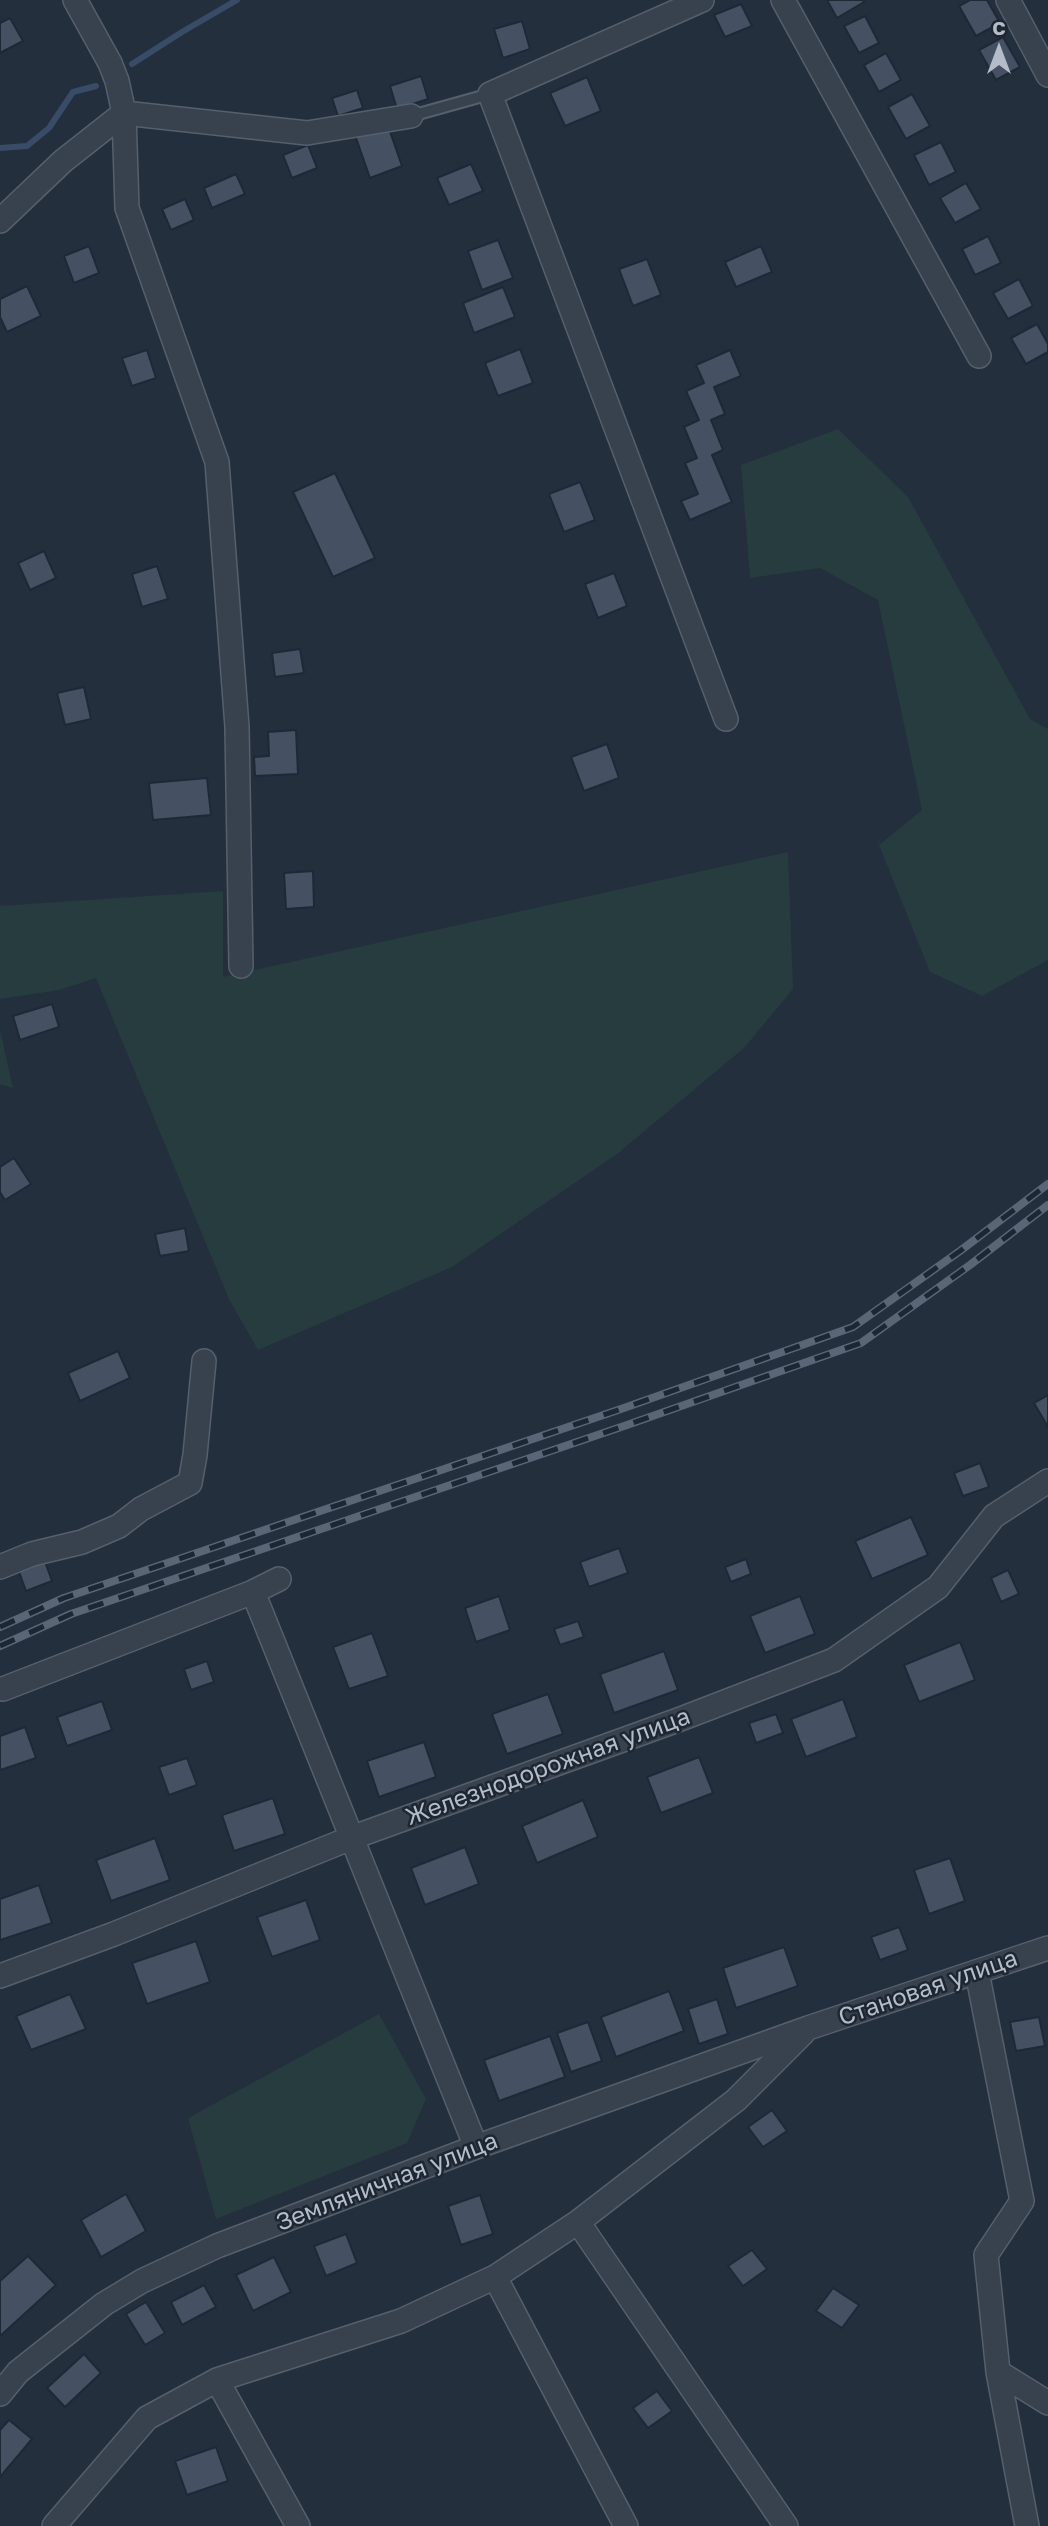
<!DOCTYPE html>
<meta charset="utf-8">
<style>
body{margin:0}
#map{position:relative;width:1048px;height:2526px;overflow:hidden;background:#242f3e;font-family:"Golos Text",sans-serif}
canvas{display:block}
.north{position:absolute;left:964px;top:14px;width:70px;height:70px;-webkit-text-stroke:5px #1d2633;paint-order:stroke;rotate:0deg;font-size:19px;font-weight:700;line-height:28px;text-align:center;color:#b4bcc9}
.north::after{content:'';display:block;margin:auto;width:24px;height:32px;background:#b4bcc9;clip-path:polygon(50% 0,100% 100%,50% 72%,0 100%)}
</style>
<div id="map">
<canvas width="1048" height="2526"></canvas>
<div class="north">С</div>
</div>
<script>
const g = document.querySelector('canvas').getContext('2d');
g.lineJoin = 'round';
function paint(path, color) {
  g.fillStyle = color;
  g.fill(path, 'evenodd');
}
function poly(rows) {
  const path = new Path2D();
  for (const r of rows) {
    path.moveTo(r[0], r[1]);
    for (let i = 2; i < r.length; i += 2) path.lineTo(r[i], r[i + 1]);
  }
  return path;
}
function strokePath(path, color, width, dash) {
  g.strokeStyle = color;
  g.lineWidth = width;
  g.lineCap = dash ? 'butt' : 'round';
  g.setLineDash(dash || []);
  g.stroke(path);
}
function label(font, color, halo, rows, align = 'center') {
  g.font = font + ' "Golos Text",sans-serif';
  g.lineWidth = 5;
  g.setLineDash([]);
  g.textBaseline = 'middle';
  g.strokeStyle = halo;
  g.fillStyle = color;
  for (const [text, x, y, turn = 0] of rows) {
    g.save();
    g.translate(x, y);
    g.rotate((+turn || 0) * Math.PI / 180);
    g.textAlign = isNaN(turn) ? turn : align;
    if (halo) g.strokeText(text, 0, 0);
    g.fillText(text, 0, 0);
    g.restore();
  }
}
const green = poly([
 [838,429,908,497,1030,719,1048,729,1048,960,982,996,930,972,879,845,922,810,878,600,820,568,750,578,741,465],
 [788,852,793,989,744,1048,617,1154,452,1267,258,1350,229,1299,96,978,59,990,0,999,0,906,223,891,223,977],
 [0,1029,13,1088,0,1084],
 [379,2014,426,2099,407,2143,216,2219,188,2118]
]);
const stream = poly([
 [132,64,182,32,237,0],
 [0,148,27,146,49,128,73,92,96,86]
]);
const building = poly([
 [827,0,863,0,864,2,837,18,827,0],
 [970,0,987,0,1000,23,976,36,959,6,970,0],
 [741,4,752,26,725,37,714,15,741,4],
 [865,16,879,43,859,53,844,26,865,16],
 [10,18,23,41,0,53,0,23,10,18],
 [522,21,530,49,503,58,494,29,522,21],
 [1003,37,1020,67,996,80,979,50,1003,37],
 [886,53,901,80,879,92,864,65,886,53],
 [421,76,428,99,397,109,390,86,421,76],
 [587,77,601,111,565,126,550,93,587,77],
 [357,90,363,108,338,116,332,98,357,90],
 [912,94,930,126,906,139,888,107,912,94],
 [387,123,402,166,370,178,355,135,387,123],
 [941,142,956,172,929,185,914,155,941,142],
 [308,145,317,168,292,178,283,155,308,145],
 [471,164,483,191,449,205,437,178,471,164],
 [236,174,245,194,212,208,204,188,236,174],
 [966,183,981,209,955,223,940,198,966,183],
 [185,199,194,220,171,230,162,209,185,199],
 [988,236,1001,263,975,275,962,249,988,236],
 [498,240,513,278,482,290,468,251,498,240],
 [89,246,99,273,74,283,64,256,89,246],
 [761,246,772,272,736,287,725,262,761,246],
 [647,259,661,295,633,306,619,269,647,259],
 [1019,279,1033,306,1008,319,993,293,1019,279],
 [27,286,41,316,7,332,0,317,0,299,27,286],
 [503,287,515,317,474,333,463,303,503,287],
 [1037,324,1048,344,1048,352,1026,364,1011,338,1037,324],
 [520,349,533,383,498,396,485,363,520,349],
 [147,350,156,378,132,386,122,358,147,350],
 [730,350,741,376,714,387,725,414,711,420,723,450,712,455,732,502,690,520,681,501,698,494,685,463,697,458,684,427,699,420,686,391,704,383,696,365,730,350],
 [335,473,375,558,333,577,293,492,335,473],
 [580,482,595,520,564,532,549,494,580,482],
 [44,551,56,578,30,590,18,563,44,551],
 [157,566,168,599,142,607,132,574,157,566],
 [614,573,627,606,598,618,585,584,614,573],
 [300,649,304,673,275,677,272,653,300,649],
 [84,687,91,719,65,725,57,693,84,687],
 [296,730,298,774,255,776,254,757,269,756,268,732,296,730],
 [607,744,619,778,584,791,571,757,607,744],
 [207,778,211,815,153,820,149,783,207,778],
 [313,871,314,907,286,909,284,873,313,871],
 [52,1004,59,1027,20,1040,13,1016,52,1004],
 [14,1158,31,1184,5,1200,0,1192,0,1167,14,1158],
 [185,1228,189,1251,160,1256,155,1234,185,1228],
 [118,1351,130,1378,80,1401,68,1373,118,1351],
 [1048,1395,1048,1427,1034,1403,1048,1395],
 [980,1463,989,1487,963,1496,954,1473,980,1463],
 [911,1517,928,1555,872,1579,855,1541,911,1517],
 [619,1548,628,1573,589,1587,580,1562,619,1548],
 [44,1559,52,1581,26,1591,18,1569,44,1559],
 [746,1559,751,1574,731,1582,725,1567,746,1559],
 [1008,1570,1019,1594,1001,1602,991,1578,1008,1570],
 [499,1596,510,1630,476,1642,465,1608,499,1596],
 [800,1596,815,1634,765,1653,750,1616,800,1596],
 [578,1621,584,1637,560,1645,554,1629,578,1621],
 [372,1633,388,1676,349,1689,333,1647,372,1633],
 [960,1642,975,1680,919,1702,904,1665,960,1642],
 [664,1651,678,1690,614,1713,600,1674,664,1651],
 [207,1661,214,1682,191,1690,184,1669,207,1661],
 [548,1694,563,1734,507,1754,492,1714,548,1694],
 [843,1699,857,1737,806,1757,791,1719,843,1699],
 [102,1701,112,1730,67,1746,57,1717,102,1701],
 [776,1714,783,1733,756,1743,749,1723,776,1714],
 [25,1727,36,1758,0,1770,0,1736,25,1727],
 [424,1742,436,1777,379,1797,367,1761,424,1742],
 [699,1757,713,1793,661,1813,647,1777,699,1757],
 [187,1758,197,1785,169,1795,159,1767,187,1758],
 [273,1798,285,1834,234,1851,222,1815,273,1798],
 [583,1800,598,1837,537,1863,522,1826,583,1800],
 [155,1838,170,1880,111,1901,96,1860,155,1838],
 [465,1847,479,1884,425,1905,411,1868,465,1847],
 [950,1858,965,1901,929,1914,914,1870,950,1858],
 [39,1885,52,1923,0,1940,0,1899,39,1885],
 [306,1900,320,1940,272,1957,257,1917,306,1900],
 [899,1927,908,1950,880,1960,871,1937,899,1927],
 [196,1941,210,1982,147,2004,132,1963,196,1941],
 [784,1947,798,1986,736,2008,723,1968,784,1947],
 [669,1991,684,2031,616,2057,601,2017,669,1991],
 [70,1994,86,2029,31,2050,16,2016,70,1994],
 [717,1999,728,2034,699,2044,688,2009,717,1999],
 [1039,2017,1045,2046,1016,2051,1010,2022,1039,2017],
 [588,2022,602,2061,571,2072,557,2033,588,2022],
 [550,2036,565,2077,499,2101,484,2060,550,2036],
 [772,2110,787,2131,763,2147,748,2127,772,2110],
 [126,2194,146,2231,101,2257,81,2220,126,2194],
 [480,2195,493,2234,461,2245,448,2206,480,2195],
 [346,2234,357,2263,326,2276,314,2246,346,2234],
 [752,2250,767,2269,743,2286,728,2266,752,2250],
 [28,2256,56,2285,0,2336,0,2281,28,2256],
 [274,2257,291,2292,253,2311,236,2275,274,2257],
 [204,2285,216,2307,182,2325,171,2302,204,2285],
 [833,2288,859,2305,842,2328,816,2311,833,2288],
 [146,2302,165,2333,145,2345,126,2314,146,2302],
 [84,2354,101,2373,65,2407,47,2388,84,2354],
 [657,2391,672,2411,648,2428,633,2408,657,2391],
 [9,2420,32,2439,0,2477,0,2430,9,2420],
 [216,2447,228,2481,187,2495,175,2461,216,2447]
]);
const service = poly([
 [411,116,490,94]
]);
const minor = poly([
 [75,0,110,63,117,81,124,113,127,208,217,462,237,727,241,966],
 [702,0,490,94,726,719],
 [783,0,979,356],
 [1008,0,1048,75],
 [0,221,63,161,124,113,307,133,411,116],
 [0,1567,32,1554,82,1542,119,1526,141,1509,190,1483,195,1455,204,1361],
 [279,1579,253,1592,476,2147],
 [3,1689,253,1592],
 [977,1972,1022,2201,986,2255,998,2372,1027,2526],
 [0,1976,114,1934,351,1838,678,1720,834,1660,938,1587,994,1516,1048,1481],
 [578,2222,786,2526],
 [998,2372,1048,2403],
 [217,2380,298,2526],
 [0,2394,18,2372,104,2304,142,2281,217,2246,476,2147,808,2028,1048,1948],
 [54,2526,147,2418,217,2380,401,2321,495,2277],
 [626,2526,495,2277,578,2222,736,2100,803,2033]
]);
const rail = poly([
 [0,1627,64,1598,621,1409,853,1327,960,1251,1048,1184],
 [0,1646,71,1614,627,1425,861,1343,970,1265,1048,1205]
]);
const streetNames = [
 ["Железнодорожная улица",548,1767,-20],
 ["Становая улица",928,1988,-19],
 ["Земляничная улица",387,2182,-21]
];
paint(green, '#263c3f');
strokePath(stream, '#394c67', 6);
paint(building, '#455162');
strokePath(building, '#1f2835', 2);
strokePath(service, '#565f6c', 14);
strokePath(minor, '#565f6c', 26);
strokePath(service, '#38414e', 10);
strokePath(minor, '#38414e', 23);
strokePath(rail, '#5a6575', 8);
strokePath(rail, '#1d2633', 5, [16]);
label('24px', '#b4bcc9', '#1d2633', streetNames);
</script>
